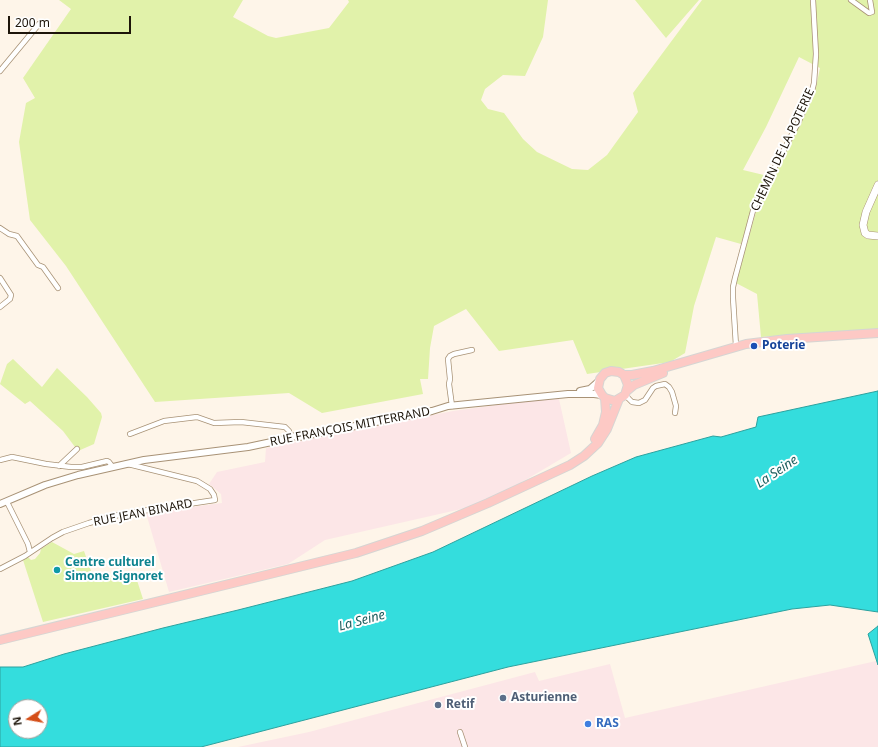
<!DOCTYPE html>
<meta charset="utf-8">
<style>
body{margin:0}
#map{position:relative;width:878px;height:747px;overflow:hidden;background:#fef5e9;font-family:"Noto Sans",sans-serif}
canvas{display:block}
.north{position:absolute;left:8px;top:699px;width:40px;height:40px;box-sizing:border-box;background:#fff;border:1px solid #a5a19d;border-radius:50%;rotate:259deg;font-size:11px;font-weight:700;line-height:16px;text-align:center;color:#1d150a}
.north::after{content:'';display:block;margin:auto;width:14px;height:18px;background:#d44e18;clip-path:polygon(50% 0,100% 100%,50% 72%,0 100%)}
.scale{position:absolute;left:8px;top:16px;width:123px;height:18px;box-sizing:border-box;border:2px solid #1d150a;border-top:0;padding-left:5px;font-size:12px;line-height:14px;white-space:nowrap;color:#1d150a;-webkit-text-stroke:3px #fff;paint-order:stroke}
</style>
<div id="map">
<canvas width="878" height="747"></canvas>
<div class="north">N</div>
<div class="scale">200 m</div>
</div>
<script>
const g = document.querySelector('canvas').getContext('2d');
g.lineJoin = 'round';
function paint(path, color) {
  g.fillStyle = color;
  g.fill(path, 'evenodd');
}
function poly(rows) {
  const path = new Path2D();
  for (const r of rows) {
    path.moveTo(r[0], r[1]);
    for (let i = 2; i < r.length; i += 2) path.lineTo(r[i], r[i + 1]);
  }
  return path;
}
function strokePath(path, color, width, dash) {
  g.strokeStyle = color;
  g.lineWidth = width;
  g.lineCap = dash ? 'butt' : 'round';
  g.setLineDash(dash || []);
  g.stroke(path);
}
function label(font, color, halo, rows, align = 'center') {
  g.font = font + ' "Noto Sans",sans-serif';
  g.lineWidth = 4;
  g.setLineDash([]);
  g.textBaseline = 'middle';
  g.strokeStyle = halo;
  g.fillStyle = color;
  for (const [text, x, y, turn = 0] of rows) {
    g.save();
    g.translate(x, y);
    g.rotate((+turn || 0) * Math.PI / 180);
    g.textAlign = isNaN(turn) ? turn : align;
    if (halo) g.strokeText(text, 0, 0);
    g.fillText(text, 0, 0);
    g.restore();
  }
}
const industrial = poly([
 [559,399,571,453,512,488,479,505,325,540,288,564,169,592,146,513,222,503,221,494,209,484,217,472,265,462,266,448,453,411,519,402],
 [878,655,878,747,238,747,309,732,535,672,539,681,610,664,625,718,876,661]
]);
const green = poly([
 [59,0,243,0,233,17,268,36,276,38,329,28,349,2,348,0,548,0,543,37,525,76,503,75,485,89,481,100,488,109,504,113,523,139,537,152,572,169,588,170,607,155,638,112,633,93,702,0,878,0,878,329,761,337,757,294,736,283,757,208,775,173,815,92,820,68,799,57,766,127,743,170,768,176,753,206,741,244,716,237,694,306,685,353,670,362,587,374,573,340,499,351,466,309,434,326,430,348,428,379,420,379,423,394,322,413,289,393,155,402,66,266,30,220,19,142,26,103,35,98,23,78,71,9],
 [635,0,699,0,666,38],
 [13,359,42,387,57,368,87,397,101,413,102,417,94,444,78,451,63,431,30,401,25,404,0,384,7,364],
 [52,542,74,554,84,551,91,571,96,573,113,576,134,571,143,599,43,622,23,560,28,557,31,560,35,559,40,553,41,549]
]);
const water = poly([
 [878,391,878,612,830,605,792,609,508,667,201,747,0,747,0,667,23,667,64,654,163,628,238,610,352,581,433,552,592,476,636,457,713,436,721,437,756,427,758,417,878,391],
 [16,707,40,707,40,731,16,731,16,707],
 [878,626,878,665,868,634,878,626]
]);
const minor = poly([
 [851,0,869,13,872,12,870,0],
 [0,71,39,24],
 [0,228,9,234,17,236,38,265,43,267,58,288],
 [0,278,11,295,10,299,0,307],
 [736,346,733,298,733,287,735,278,754,207,799,121,812,91,814,83,816,54,813,0],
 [625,395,632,402,639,403,645,400,653,388,656,386,665,384,669,387,672,392,676,406,675,413],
 [452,406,449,384,450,379,448,359,450,356,454,354,472,350],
 [130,434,164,421,197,417,214,423,241,422,285,427,289,431,290,436],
 [0,460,12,457,46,464,71,467,82,467,107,461,109,462,112,466],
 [59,466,77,449],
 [7,502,28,544,30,552],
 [0,569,25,556,52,538,63,532,89,523,122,514,215,500,214,495,210,489,197,481,128,464],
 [460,732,465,747]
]);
const tertiary = poly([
 [580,391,590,389,599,381],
 [0,504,45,485,78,475,144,460,248,447,281,440,290,436,299,437,432,411,448,406,568,394,594,394,602,395]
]);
const secondary = poly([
 [878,185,866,212,863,225,865,233,868,235,878,236]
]);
const primary = poly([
 [624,375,632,375,653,371,746,344,787,339,878,333],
 [628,390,634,385,663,373],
 [595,439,603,425,606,412,605,398,602,395,598,388,600,379,605,373,611,371,619,372,624,375,628,385,625,395,615,401,605,398],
 [0,640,356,553,422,531,488,503,570,465,584,456,598,443,607,429,619,399]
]);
const markers = [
 [754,346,4,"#1a4fb4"],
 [57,570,4,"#0f9aa8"],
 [503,698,4,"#5c6f8a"],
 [438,705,4,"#5c6f8a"],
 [588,724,4,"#3f7fe0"]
];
const streetNames = [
 ["CHEMIN DE LA POTERIE",783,150,-65],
 ["RUE FRANÇOIS MITTERRAND",350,427,-11],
 ["RUE JEAN BINARD",143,513,-11]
];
const transitNames = [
 ["Poterie",762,346]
];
const cultureNames = [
 ["Centre culturel",65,563],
 ["Simone Signoret",65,577]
];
const serviceNames = [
 ["Asturienne",511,698],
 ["Retif",446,705]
];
const shopNames = [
 ["RAS",596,724]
];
const waterNames = [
 ["La Seine",777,472,-34],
 ["La Seine",362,621,-15]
];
paint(industrial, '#fce6e7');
paint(green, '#e1f2aa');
paint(water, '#34dddd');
strokePath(water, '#2da19e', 1);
strokePath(minor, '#a89276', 6);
strokePath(tertiary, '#a89276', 8);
strokePath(secondary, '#a89276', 8);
strokePath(primary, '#d6d5d3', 10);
strokePath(minor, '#fff', 4.5);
strokePath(tertiary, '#fff', 6);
strokePath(secondary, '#fff', 7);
strokePath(primary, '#fdc9c5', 8);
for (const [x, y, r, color] of markers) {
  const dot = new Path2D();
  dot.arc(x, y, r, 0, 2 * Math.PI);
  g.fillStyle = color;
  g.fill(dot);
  strokePath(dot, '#fff', 1.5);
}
label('12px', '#1d150a', '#fff', streetNames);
label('bold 12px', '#164399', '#fff', transitNames, 'left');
label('bold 12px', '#0d838f', '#fff', cultureNames, 'left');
label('bold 12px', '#4e5e75', '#fff', serviceNames, 'left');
label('bold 12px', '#366cbe', '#fff', shopNames, 'left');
label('italic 13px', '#1f6060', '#fff', waterNames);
</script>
